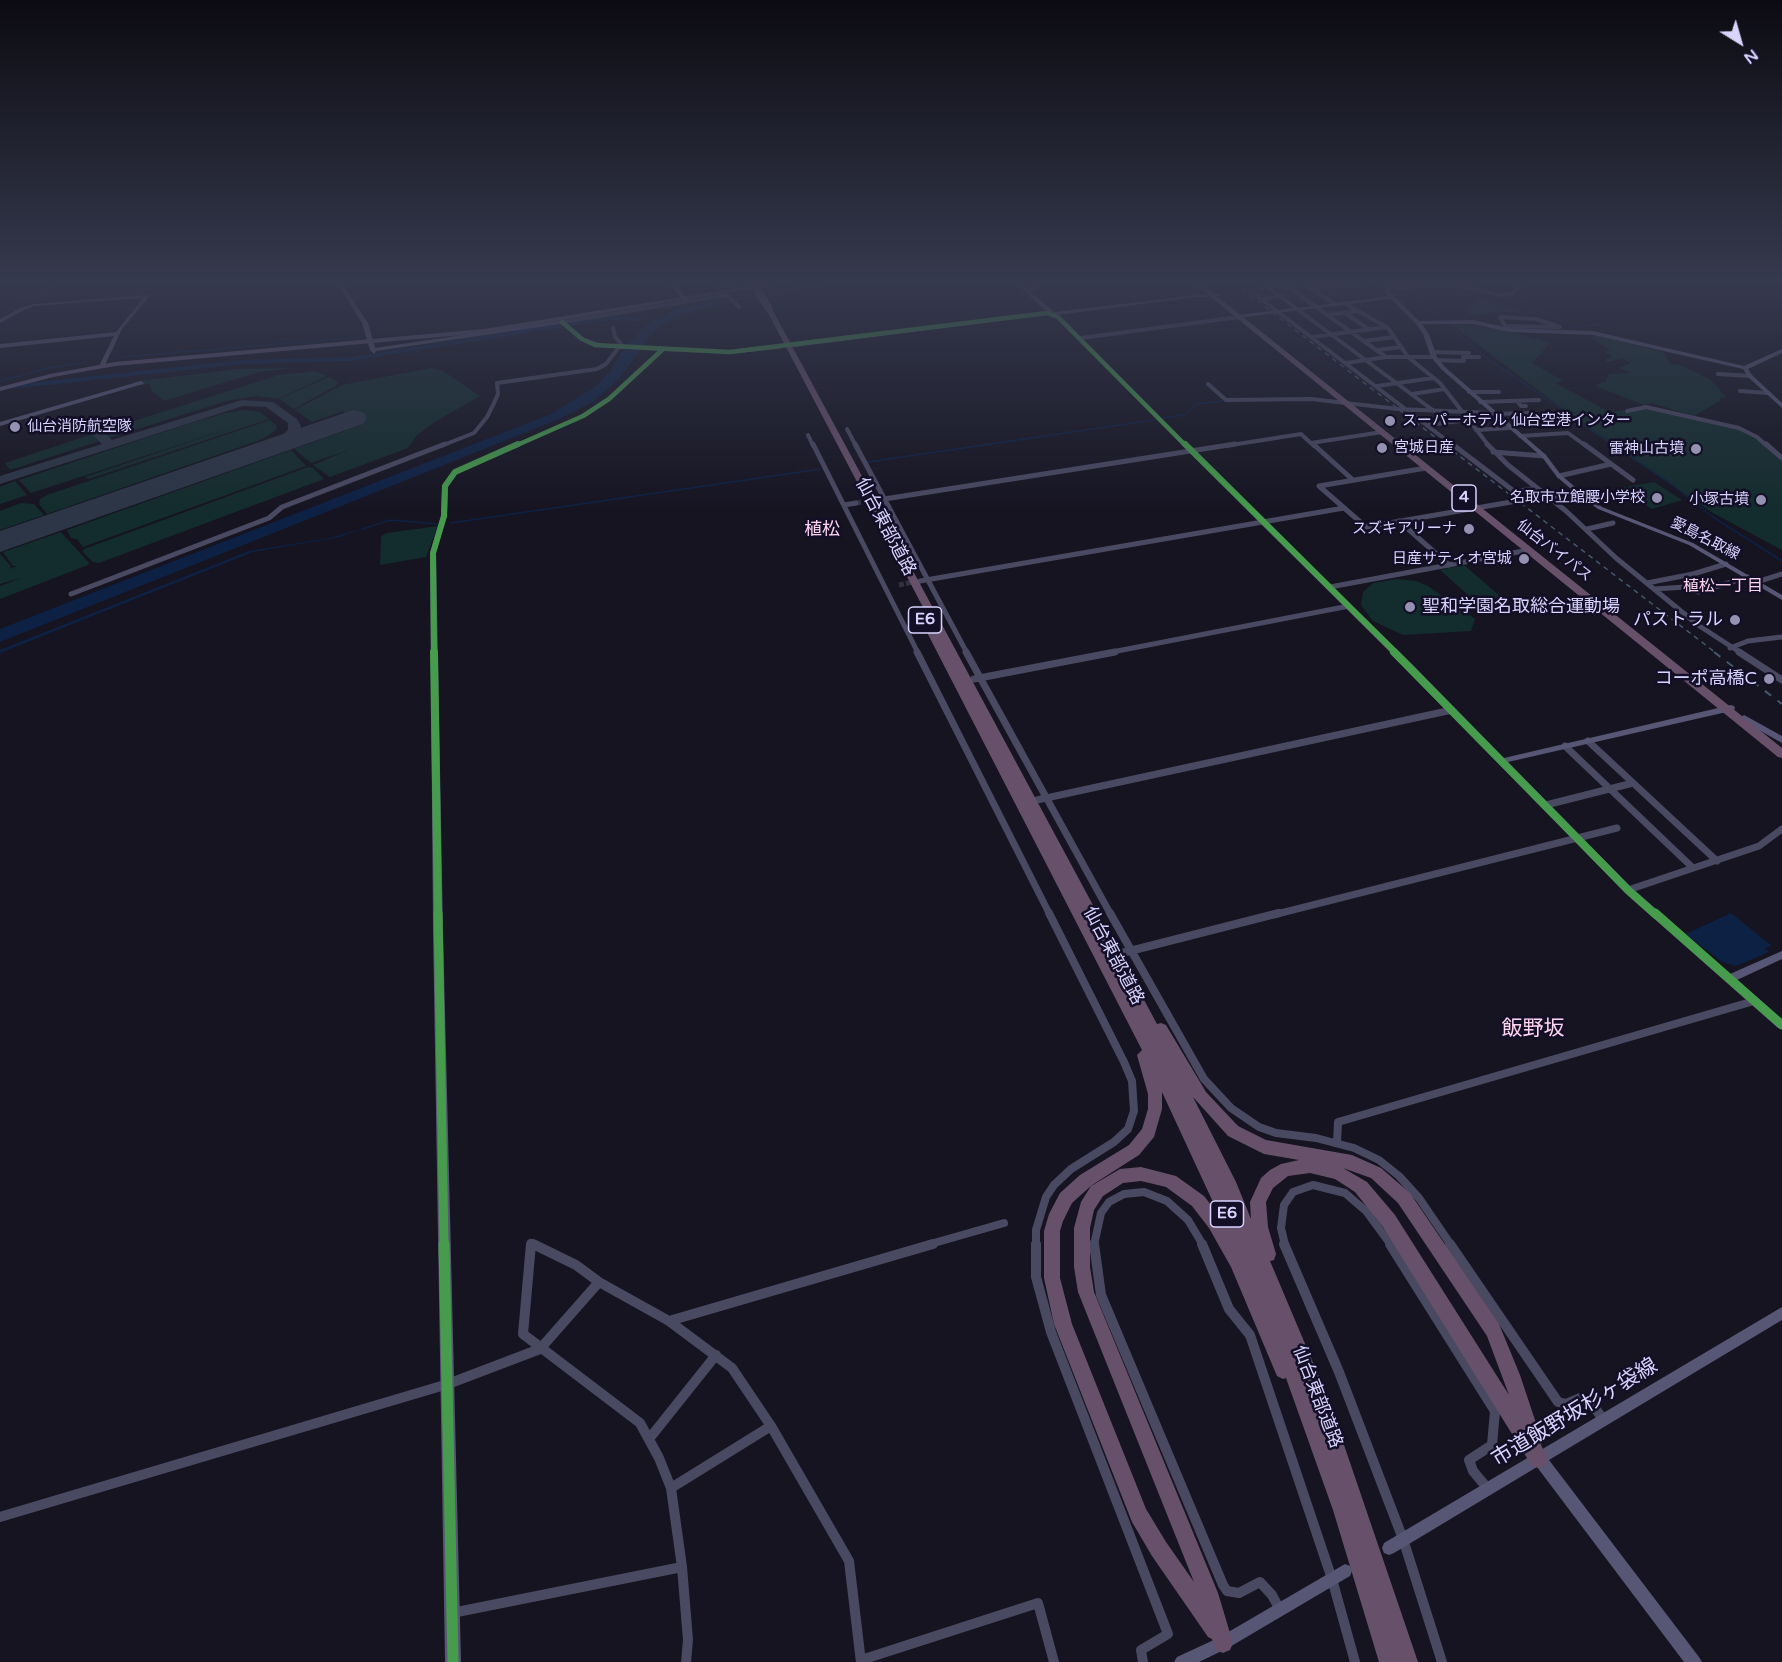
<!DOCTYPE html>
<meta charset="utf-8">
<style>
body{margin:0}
#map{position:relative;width:1782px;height:1662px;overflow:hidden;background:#161421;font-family:"Varela Round",sans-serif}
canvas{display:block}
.north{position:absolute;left:1710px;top:12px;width:60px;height:60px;-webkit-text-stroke:4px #130f26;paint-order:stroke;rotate:143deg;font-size:16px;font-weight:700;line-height:24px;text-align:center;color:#d9d4ff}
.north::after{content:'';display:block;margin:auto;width:21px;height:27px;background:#d9d4ff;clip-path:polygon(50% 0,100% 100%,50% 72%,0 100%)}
</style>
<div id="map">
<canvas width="1782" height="1662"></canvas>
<div class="north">N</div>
</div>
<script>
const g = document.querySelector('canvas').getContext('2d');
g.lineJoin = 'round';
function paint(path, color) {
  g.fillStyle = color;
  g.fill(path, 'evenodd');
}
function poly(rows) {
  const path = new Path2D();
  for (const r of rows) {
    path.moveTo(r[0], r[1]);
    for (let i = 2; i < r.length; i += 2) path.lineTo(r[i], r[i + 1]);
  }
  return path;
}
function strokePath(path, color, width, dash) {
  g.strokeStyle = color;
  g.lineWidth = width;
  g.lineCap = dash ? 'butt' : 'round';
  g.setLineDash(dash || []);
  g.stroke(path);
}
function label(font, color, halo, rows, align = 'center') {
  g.font = font + ' "Varela Round","Noto Sans JP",sans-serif';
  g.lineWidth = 5;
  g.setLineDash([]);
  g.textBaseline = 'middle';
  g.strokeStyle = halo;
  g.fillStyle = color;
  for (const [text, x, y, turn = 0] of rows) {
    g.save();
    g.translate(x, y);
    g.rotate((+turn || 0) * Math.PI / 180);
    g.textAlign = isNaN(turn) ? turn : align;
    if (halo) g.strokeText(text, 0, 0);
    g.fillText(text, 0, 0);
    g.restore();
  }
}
const green = poly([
 [1483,300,1488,300,1523,312,1491,312,1476,316,1467,312,1469,306],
 [1451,324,1501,329,1550,343,1532,363,1563,381,1555,383,1610,412,1646,407,1739,428,1757,437,1782,458,1782,550,1713,513,1569,416,1571,415],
 [1597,336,1663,352,1671,365,1677,364,1710,379,1726,397,1720,398,1720,401,1694,416,1651,403,1644,405,1595,386,1606,381,1609,374,1631,373,1619,368,1631,363,1622,358,1607,362,1605,359,1613,356,1604,352,1610,350,1591,337],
 [291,368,259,372,164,401,151,390,149,383,143,385,131,382,238,369],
 [431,368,441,370,440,371,443,371,480,396,436,421,417,435,408,448,330,477,313,465,349,450,311,463,294,449,361,425,343,411,312,422,295,410,342,385],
 [315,371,327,376,278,399,257,396,230,400,109,438,102,431,279,375],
 [329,377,338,383,337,385,294,409,279,399],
 [245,410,260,412,269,419,89,479,85,477,249,422,31,493,19,480,185,425,226,413],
 [270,420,276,425,277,429,263,439,47,514,39,504,40,499,47,495],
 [93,434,100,441,10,470,5,463],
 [291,450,306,466,83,547,77,539,71,538,67,530],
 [308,467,313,468,324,479,99,563,93,562,83,552,84,549],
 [15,481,27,495,0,504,0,487],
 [1654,482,1682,500,1652,509,1620,488],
 [21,503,34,504,44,515,0,530,0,511],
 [438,526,426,557,380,565,381,536,387,533],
 [61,532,89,563,88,565,0,599,0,586,21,578,0,584,0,554,11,566,10,569,17,566,13,566,3,552],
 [1464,565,1501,597,1476,602,1440,570],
 [1396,579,1416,581,1428,586,1475,619,1471,631,1403,635,1373,621,1361,605,1363,592,1373,583]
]);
const water = poly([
 [721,299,723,302,716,306,686,313,656,329,618,380,594,401,562,418,0,642,0,629,551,414,596,386,610,371,627,344,646,324,680,308],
 [364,528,340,537,253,552,0,653,0,650,249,551,330,538],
 [1731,913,1772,946,1765,948,1769,952,1736,966,1722,962,1686,934]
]);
const stream = poly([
 [1413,287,1418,300,1484,356,1670,483,1713,517,1782,561],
 [1501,297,1515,295,1526,281],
 [1509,299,1577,327,1603,324],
 [0,316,60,281],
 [122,357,362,337],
 [0,381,49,368,86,362],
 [1163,418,1184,415,1197,404,1222,401],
 [868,462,1154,420],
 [451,523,821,469],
 [362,529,391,520,438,524]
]);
const river = poly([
 [831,281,844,281,708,306,705,304,831,281],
 [609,316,641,317,644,319,641,321,609,320,351,361,244,364,0,390,0,386,244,360,351,357,609,316]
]);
const taxiway = poly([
 [242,400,273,402,297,419,301,426,300,431,285,446,277,446,277,440,288,430,288,423,266,407,243,406,0,484,0,476,102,444,87,429,87,423,95,423,112,440,242,400]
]);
const runway = poly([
 [353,410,363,412,367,418,363,424,0,552,0,531,353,410]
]);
const streetTunnel = poly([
 [856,503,878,500],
 [899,585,917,581]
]);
const secondaryTunnel = poly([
 [777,347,795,345]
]);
const streetFar4 = poly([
 [1030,281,1038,288,1030,289],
 [1299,281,1335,304],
 [1370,281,1406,288,1422,284,1453,285,1500,295,1513,293,1522,281],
 [226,282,230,281],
 [1284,284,1386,357],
 [1311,288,1353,285,1371,281],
 [722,290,719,287,732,285,729,281],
 [1257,296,1454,446],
 [1262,299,1280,296],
 [1344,303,1388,328,1408,357,1440,383,1489,446],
 [1297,309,1434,411],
 [1345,313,1368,329],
 [1327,315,1357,311],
 [1500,317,1536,319,1560,327,1505,326,1500,317],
 [562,322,727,295,739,307],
 [613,328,615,337,622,345,620,347],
 [1312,337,1387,327],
 [1081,338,1239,317],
 [1364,341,1394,337],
 [1377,350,1401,347],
 [1432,352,1469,353],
 [1436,360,1464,361,1463,357,1479,357],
 [1346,363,1386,357,1434,357],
 [1718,374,1750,376],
 [1208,384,1226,400,1311,399,1398,409,1492,413],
 [1377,386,1433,378],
 [1740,391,1768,393],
 [1469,392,1499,392],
 [1412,394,1445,389],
 [1517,401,1521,406,1526,406],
 [1480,402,1539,400],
 [1627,411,1646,407,1739,428,1757,437,1767,446],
 [1494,414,1531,413,1539,419,1557,421],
 [1428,425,1468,420],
 [847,429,856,446],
 [1476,430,1510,428],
 [808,435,813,446],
 [1520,436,1568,433,1586,446],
 [1311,443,1382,432],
 [441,446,474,433,487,417,494,403,498,394,497,383,597,369,606,364,619,347],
 [1225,446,1301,434,1314,446]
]);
const streetFar3 = poly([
 [813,444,918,653],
 [855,444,967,653],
 [1313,444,1353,480],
 [1452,444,1515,492,1537,488],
 [1487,444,1508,465,1566,511,1616,558,1698,625,1741,653],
 [1584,444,1633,480],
 [1766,444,1782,458],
 [1493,452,1544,456],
 [1426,468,1319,486,1366,527,1517,501,1579,493],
 [1559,476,1611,464],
 [1585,497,1612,494],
 [878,500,1235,444],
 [844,505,856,503],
 [1399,521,1449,565],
 [1587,529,1613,523],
 [920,581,1344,508],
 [1757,582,1782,574],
 [1647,583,1693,574,1726,564],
 [1330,587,1529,550],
 [1654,589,1686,587,1698,592,1748,577],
 [71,594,269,518,282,507,445,444],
 [1730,648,1748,641,1782,637],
 [1107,653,1349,606]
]);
const streetFar2 = poly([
 [917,652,1050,915],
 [966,652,1111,915],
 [1739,652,1782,680],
 [974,679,1115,652],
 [1588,741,1717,861],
 [1565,746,1693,868],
 [1037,800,1452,710],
 [1546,805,1633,783],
 [1628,890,1759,846,1782,829],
 [1273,915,1617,828]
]);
const streetFar1 = poly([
 [1110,913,1204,1079,1231,1108,1259,1127,1276,1133,1316,1138,1354,1148,1379,1160,1399,1176,1419,1198,1451,1245],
 [1122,953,1279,913],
 [1337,1143,1338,1122,1754,1001],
 [531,1245,531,1243,536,1245],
 [927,1245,1004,1223],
 [1036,1245,1036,1230,1046,1197,1054,1185,1071,1169,1114,1142,1128,1129,1134,1111,1132,1081,1124,1062,1049,913],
 [1094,1245,1101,1213,1109,1202,1124,1194,1144,1192,1167,1201,1188,1220,1203,1245],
 [1285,1245,1281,1228,1284,1205,1293,1192,1313,1185,1345,1193,1366,1211,1391,1245]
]);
const street = poly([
 [531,1244,523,1334,640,1423,659,1458,671,1488,682,1567,688,1640,686,1662],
 [533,1244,576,1265,599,1282,669,1321,732,1368,771,1426,849,1561,861,1662],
 [1036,1244,1036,1277,1051,1332,1168,1634,1141,1650,1143,1662],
 [1094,1244,1101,1295,1223,1585,1227,1591,1239,1593,1260,1582,1272,1595,1280,1610],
 [1202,1244,1229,1309,1250,1335,1332,1579,1355,1662],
 [1284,1244,1339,1372,1403,1539,1442,1662],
 [1390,1244,1495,1411,1492,1445,1469,1460,1473,1471,1488,1489],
 [1450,1244,1558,1402,1566,1404,1580,1398,1591,1403,1603,1419],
 [669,1321,933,1244],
 [649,1439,716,1355],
 [671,1488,771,1426],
 [0,1517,448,1384,540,1349,599,1282],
 [452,1613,682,1567],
 [861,1660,1038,1603,1054,1662]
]);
const secondary = poly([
 [336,281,340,281,368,323,375,348,562,320,584,338,603,344,702,350,730,350,777,345,780,347,777,349,730,354,664,351,611,400,585,417,457,473,448,486,447,516,436,553,443,930,461,1662,445,1662,433,930,430,553,441,516,442,486,453,471,581,415,607,398,658,351,600,347,580,340,561,324,376,351,374,354,370,350,362,323,336,281],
 [1013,281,1018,281,1054,312,1198,295,1220,294,1220,296,1218,296,1198,297,1057,315,1060,316,1264,521,1412,664,1504,758,1731,705,1734,706,1735,708,1734,710,1731,711,1508,762,1631,887,1730,974,1782,951,1782,959,1737,980,1782,1019,1782,1029,1778,1028,1625,893,1406,668,1260,523,1056,318,1047,315,795,347,792,345,795,343,1047,312,1013,281],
 [1257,281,1262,281,1267,284,1307,281,1305,282,1270,287,1298,308,1388,296,1385,292,1388,281,1392,281,1390,292,1419,321,1473,320,1509,328,1593,331,1744,366,1782,349,1782,353,1748,369,1752,375,1782,403,1782,408,1748,377,1743,369,1593,335,1509,332,1473,324,1422,324,1429,334,1437,357,1445,367,1546,455,1561,475,1581,492,1602,507,1693,543,1782,595,1782,600,1689,545,1598,509,1577,494,1557,477,1542,457,1441,369,1431,357,1423,334,1416,324,1391,299,1237,318,1237,316,1239,315,1293,308,1257,281],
 [147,295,149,296,149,297,122,329,104,367,99,366,114,336,0,348,0,344,116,332,143,298,35,306,24,310,0,323,0,319,20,308,34,304,147,295],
 [141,381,144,383,143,384,0,426,0,422,141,381],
 [1744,715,1782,736,1782,743,1741,720,1740,718,1744,715],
 [1782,1307,1782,1320,1549,1460,1699,1657,1702,1662,1684,1662,1537,1467,1394,1553,1389,1555,1384,1553,1382,1548,1384,1543,1782,1307],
 [1345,1564,1350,1566,1352,1571,1350,1576,1228,1648,1199,1662,1174,1662,1177,1657,1218,1638,1345,1564]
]);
const primary = poly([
 [782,281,795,281,484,333,115,366,53,377,0,391,0,387,50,374,115,362,484,329,782,281]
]);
const highway = poly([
 [668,281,674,281,687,299,686,300,682,300,668,281],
 [739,281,745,281,748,284,743,285,739,281],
 [1191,281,1198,281,1782,748,1782,758,1778,757,1191,281],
 [767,308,772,309,1157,1024,1161,1023,1166,1025,1206,1092,1238,1126,1266,1140,1352,1155,1381,1168,1410,1193,1499,1324,1520,1375,1542,1441,1541,1445,1548,1459,1546,1466,1539,1468,1532,1466,1383,1227,1355,1192,1335,1179,1310,1173,1288,1176,1273,1188,1266,1202,1268,1227,1276,1254,1274,1260,1270,1261,1328,1398,1418,1662,1379,1662,1333,1510,1286,1378,1283,1379,1277,1376,1231,1267,1209,1228,1192,1206,1166,1187,1141,1181,1123,1183,1103,1196,1094,1210,1090,1228,1090,1267,1094,1292,1218,1593,1233,1643,1230,1650,1223,1653,1216,1650,1212,1639,1208,1637,1152,1556,1132,1522,1054,1324,1044,1278,1044,1231,1049,1214,1060,1193,1080,1175,1129,1145,1142,1129,1148,1109,1148,1094,1137,1055,1142,1050,917,613,919,611,925,611,766,309,767,308],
 [1162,1092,1219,1215,1204,1196,1176,1176,1141,1167,1120,1169,1091,1186,1081,1202,1074,1228,1074,1267,1078,1292,1194,1582,1166,1542,1146,1509,1072,1324,1060,1278,1060,1231,1063,1221,1072,1203,1092,1185,1139,1155,1154,1137,1162,1109,1162,1092],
 [1193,1097,1228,1136,1264,1154,1299,1160,1281,1164,1270,1170,1261,1178,1250,1202,1251,1219,1236,1182,1193,1097],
 [1343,1168,1371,1178,1398,1203,1487,1336,1509,1395,1395,1215,1367,1182,1343,1168]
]);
const railFar1 = poly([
 [1242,289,1716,653]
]);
const rail = poly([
 [1714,652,1782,704]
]);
const highwayBridge = poly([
 [753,283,769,309]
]);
const cyclewayFar4 = poly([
 [562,322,582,339,595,345,730,352,1047,313,1058,317,1186,446],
 [515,446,583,416,609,399,662,350]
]);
const cyclewayFar3 = poly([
 [1185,444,1396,653],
 [434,653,433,553,444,516,445,486,455,472,518,444]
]);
const cyclewayFar2 = poly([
 [434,652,438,915],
 [1394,652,1628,890,1656,915]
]);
const cyclewayFar1 = poly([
 [438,913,444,1245],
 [1655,913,1782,1025]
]);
const cycleway = poly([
 [444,1244,453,1662]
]);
const markers = [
 [1390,421,6,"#9591b1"],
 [15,427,6,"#9591b1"],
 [1382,448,6,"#9591b1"],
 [1696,449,6,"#9591b1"],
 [1657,498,6,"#9591b1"],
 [1761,500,6,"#9591b1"],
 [1469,529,6,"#9591b1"],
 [1524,559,6,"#9591b1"],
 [1410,607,6,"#9591b1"],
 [1735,620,6,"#9591b1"],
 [1769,679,6,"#9591b1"]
];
const farPoinames = [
 ["スーパーホテル 仙台空港インター",1402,421,"left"],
 ["仙台消防航空隊",27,427,"left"],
 ["宮城日産",1394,448,"left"],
 ["雷神山古墳",1684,449],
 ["名取市立館腰小学校",1645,498],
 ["小塚古墳",1749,500],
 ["スズキアリーナ",1457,529],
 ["日産サティオ宮城",1512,559]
];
const farStreetnames = [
 ["愛島名取線",1705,539,27],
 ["仙台バイパス",1554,551,38]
];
const shields = [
 [1464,498,24],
 [925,620,33],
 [1227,1214,33]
];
const shieldNames = [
 ["4",1464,498],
 ["E6",925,620],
 ["E6",1227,1214]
];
const farNeighbourhoodnames = [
 ["植松一丁目",1723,587]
];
const streetNames = [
 ["仙台東部道路",885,527,62],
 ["仙台東部道路",1113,956,62],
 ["仙台東部道路",1317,1397,69]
];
const farQuarternames = [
 ["植松",822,530]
];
const poiNames = [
 ["聖和学園名取総合運動場",1422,607,"left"],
 ["パストラル",1723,620],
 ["コーポ高橋C",1757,679]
];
const quarterNames = [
 ["飯野坂",1533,1029]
];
const nearStreetnames = [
 ["市道飯野坂杉ヶ袋線",1575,1413,-31]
];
paint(green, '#132c2d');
paint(water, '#0d2144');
strokePath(stream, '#0d2144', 1.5);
paint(river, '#0d2144');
paint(taxiway, '#2c3646');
paint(runway, '#2c3646');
strokePath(streetTunnel, '#333142', 5, [5, 2]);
strokePath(secondaryTunnel, '#333142', 5, [5, 3]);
strokePath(streetFar4, '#4a4962', 4);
strokePath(streetFar3, '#4a4962', 5);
strokePath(streetFar2, '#4a4962', 7);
strokePath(streetFar1, '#4a4962', 8);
strokePath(street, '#4a4962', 10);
paint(secondary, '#575674');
paint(primary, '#5e5373');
paint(highway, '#67516a');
strokePath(railFar1, '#43596b', 1.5, [5, 4.5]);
strokePath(rail, '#43596b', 2, [8, 8]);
strokePath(highwayBridge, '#67516a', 8);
strokePath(cyclewayFar4, '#469c4c', 4.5);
strokePath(cyclewayFar3, '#469c4c', 6);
strokePath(cyclewayFar2, '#469c4c', 8);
strokePath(cyclewayFar1, '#469c4c', 9);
strokePath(cycleway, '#469c4c', 11);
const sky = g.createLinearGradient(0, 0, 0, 514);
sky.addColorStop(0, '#0c0b12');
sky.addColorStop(0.55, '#363a4e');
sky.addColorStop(1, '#363a4e00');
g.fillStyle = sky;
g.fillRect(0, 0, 1782, 514);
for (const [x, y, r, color] of markers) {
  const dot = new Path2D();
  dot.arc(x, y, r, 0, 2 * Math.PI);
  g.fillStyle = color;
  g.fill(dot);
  strokePath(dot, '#130f26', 2);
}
label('15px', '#d9d4ff', '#130f26', farPoinames, 'right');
label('15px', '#d9d4ff', '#130f26', farStreetnames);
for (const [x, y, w] of shields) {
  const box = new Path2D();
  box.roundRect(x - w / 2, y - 13, w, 26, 4.5);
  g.fillStyle = '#130f26';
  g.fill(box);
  strokePath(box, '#d9d4ff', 1.5);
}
label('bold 16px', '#d9d4ff', null, shieldNames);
label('16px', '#ffd6f0', '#130f26', farNeighbourhoodnames);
label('18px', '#d9d4ff', '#130f26', streetNames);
label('18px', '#ffd6f0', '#130f26', farQuarternames);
label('18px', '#d9d4ff', '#130f26', poiNames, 'right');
label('21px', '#ffd6f0', '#130f26', quarterNames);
label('21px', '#d9d4ff', '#130f26', nearStreetnames);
</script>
